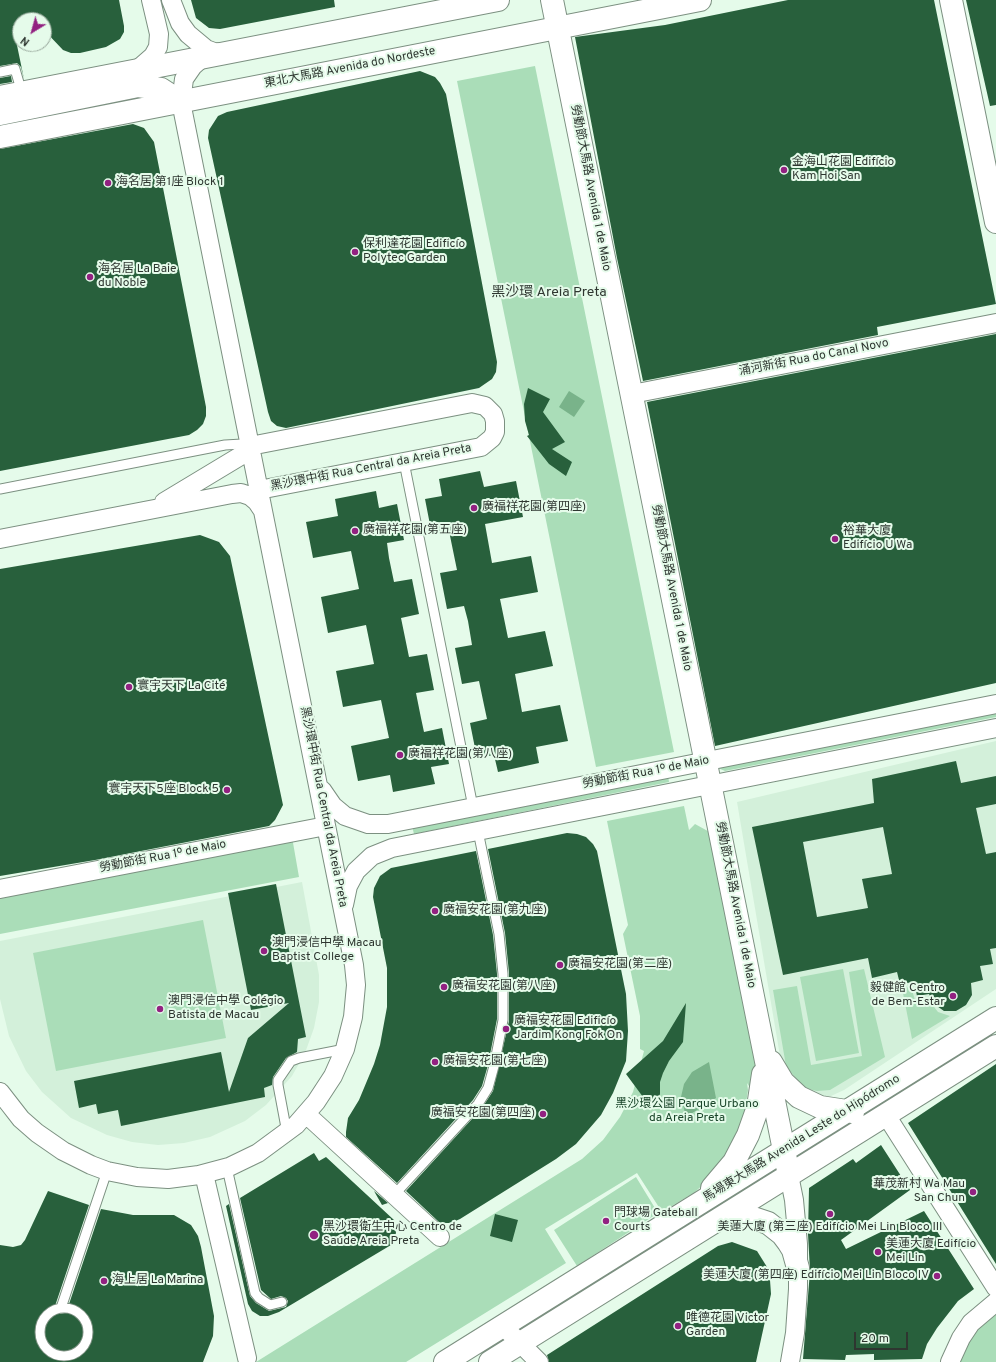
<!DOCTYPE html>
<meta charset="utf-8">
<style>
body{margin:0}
#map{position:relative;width:996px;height:1362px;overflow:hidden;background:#e5fbea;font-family:Overpass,sans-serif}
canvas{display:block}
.north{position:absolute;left:12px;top:12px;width:40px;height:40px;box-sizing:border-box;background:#e5fbea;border:1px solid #9caca0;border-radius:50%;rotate:217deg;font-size:11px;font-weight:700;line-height:16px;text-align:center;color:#2e3630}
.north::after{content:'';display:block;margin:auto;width:14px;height:18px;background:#922181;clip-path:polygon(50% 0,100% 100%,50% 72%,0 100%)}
.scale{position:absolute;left:854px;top:1332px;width:54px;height:18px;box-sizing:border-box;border:2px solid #2e3630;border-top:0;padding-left:5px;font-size:12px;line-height:14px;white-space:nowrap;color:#2e3630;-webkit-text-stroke:3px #e5fbea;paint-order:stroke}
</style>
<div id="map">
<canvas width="996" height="1362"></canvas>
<div class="north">N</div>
<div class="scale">20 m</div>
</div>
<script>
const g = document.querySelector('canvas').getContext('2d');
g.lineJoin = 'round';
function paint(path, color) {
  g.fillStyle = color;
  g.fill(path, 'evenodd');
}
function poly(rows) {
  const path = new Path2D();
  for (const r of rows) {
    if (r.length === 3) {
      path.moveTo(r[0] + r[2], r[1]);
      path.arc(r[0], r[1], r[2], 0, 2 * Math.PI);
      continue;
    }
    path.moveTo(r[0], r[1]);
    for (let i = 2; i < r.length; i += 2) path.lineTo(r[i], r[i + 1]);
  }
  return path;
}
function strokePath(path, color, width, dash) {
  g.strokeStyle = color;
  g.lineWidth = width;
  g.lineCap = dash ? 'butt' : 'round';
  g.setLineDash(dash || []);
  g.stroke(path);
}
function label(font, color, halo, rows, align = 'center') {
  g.font = font + ' Overpass,"Noto Sans SC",sans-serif';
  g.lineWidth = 4;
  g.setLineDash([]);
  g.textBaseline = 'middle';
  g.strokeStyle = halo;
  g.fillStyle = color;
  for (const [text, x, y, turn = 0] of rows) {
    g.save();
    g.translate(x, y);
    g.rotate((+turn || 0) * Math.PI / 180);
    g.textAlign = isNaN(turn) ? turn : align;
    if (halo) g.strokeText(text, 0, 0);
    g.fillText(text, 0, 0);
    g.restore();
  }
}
const built = poly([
 [996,741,996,989,844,1090,831,1096,818,1097,805,1092,781,1062,737,802],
 [302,882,319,975,319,1002,314,1028,305,1053,292,1076,266,1105,245,1121,210,1137,184,1143,158,1145,132,1142,107,1135,71,1118,42,1092,26,1071,9,1036,0,999,0,941]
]);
const green = poly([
 [535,66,674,752,596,767,457,81],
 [996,709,996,717,725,771,718,768,718,766],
 [668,775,669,782,414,834,412,826],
 [684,806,689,830,695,824,715,835,757,1057,753,1092,747,1083,748,1090,742,1129,724,1165,695,1192,662,1212,637,1173,545,1229,566,1263,406,1362,256,1362,582,1159,603,1140,620,1117,633,1092,644,1051,640,1049,640,1016,623,934,628,925,607,821],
 [292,837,299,877,0,934,0,894],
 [203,920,226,1038,56,1071,33,953],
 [843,969,859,1053,816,1061,800,977],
 [864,969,885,1057,830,1090,817,1091,804,1088,786,1066,773,990,797,986,811,1065,862,1056,849,972],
 [911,987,915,1000,927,998,938,1012,950,1016,912,1039,902,988],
 [636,1177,658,1213,577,1266,554,1230],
 [996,1313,996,1362,957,1362,976,1331]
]);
const water = poly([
 [569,391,585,401,574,417,559,407],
 [709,1062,716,1098,686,1117,681,1097,684,1084,692,1072]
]);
const building = poly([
 [0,0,119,0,124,26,124,32,120,39,106,47,80,53,71,53,63,50,44,30,44,20,20,20,20,24,13,26,24,79,21,67,17,63,0,66],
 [191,0,334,0,335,7,220,29,209,28,196,18],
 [788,0,934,0,996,304,877,327,878,335,643,381,617,258,575,37,665,25],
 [966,0,996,0,996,105,990,106],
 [420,71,435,77,440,83,446,94,497,362,496,372,492,379,479,388,286,428,277,426,271,421,268,412,208,138,209,130,218,116,227,112],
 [11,76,12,82,0,84,0,78],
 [133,124,144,128,154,142,206,407,206,416,203,424,197,430,189,435,0,471,0,149],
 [996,334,996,683,715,746,647,402],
 [528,388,550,399,543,412,565,442,552,449,572,462,566,476,549,464,527,436,529,435,525,421,524,404],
 [480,471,484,487,516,481,523,517,485,524,492,563,531,556,538,592,500,599,508,638,545,631,553,666,515,674,522,712,560,705,568,741,536,747,539,763,498,772,494,755,477,758,470,723,487,719,484,705,479,681,462,684,455,648,472,645,468,621,464,606,447,609,440,573,457,570,449,531,432,535,425,499,442,496,439,479],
 [376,491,379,508,397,504,404,540,387,543,389,558,394,582,412,579,419,614,401,618,409,657,427,654,434,690,416,693,421,718,424,732,442,728,449,764,431,767,435,784,393,792,390,775,358,781,351,746,389,738,381,700,343,707,336,671,374,664,366,625,328,633,321,597,359,589,351,551,313,558,306,522,338,516,335,499],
 [200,535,219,542,230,556,283,805,275,820,269,826,95,860,0,876,0,569],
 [956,761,961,783,996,776,996,804,976,808,986,854,996,852,996,948,990,949,993,964,980,966,983,980,971,983,972,995,966,1005,956,1011,944,1011,934,1004,929,994,917,996,914,982,900,984,897,972,872,978,868,958,783,975,752,827,874,803,872,779],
 [883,827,892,874,862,879,868,908,817,917,803,842],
 [567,833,577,834,586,837,593,844,597,851,626,994,628,1031,626,1061,613,1093,601,1115,576,1144,556,1159,460,1219,451,1223,440,1223,406,1191,482,1108,493,1091,509,1021,509,973,505,933,488,849],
 [476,851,493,935,497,974,497,1019,488,1065,482,1086,473,1100,397,1183,346,1137,346,1132,348,1118,359,1100,374,1064,380,1045,387,1007,387,968,373,897,374,888,380,876,391,868],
 [276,884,306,1037,298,1039,297,1052,286,1058,273,1077,272,1085,264,1088,265,1097,121,1126,118,1110,98,1114,96,1104,79,1108,74,1081,221,1052,229,1092,248,1038,289,1003,251,1010,228,893],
 [686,1003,683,1042,669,1061,663,1073,660,1082,660,1094,657,1101,649,1101,643,1097,626,1074,663,1041],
 [996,1064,996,1264,908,1123],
 [881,1145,910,1190,841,1240,846,1249,924,1211,974,1289,958,1301,937,1328,927,1344,922,1359,874,1360,874,1354,846,1355,845,1360,803,1359,810,1271,808,1234,809,1188,853,1159,856,1163],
 [314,1153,319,1161,326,1157,394,1220,396,1233,391,1245,279,1312,268,1316,260,1316,252,1311,248,1304,226,1206,229,1204,250,1296,256,1303,269,1311,286,1307,288,1301,286,1298,281,1296,271,1299,261,1290,240,1198],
 [48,1191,89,1205,55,1306,56,1312,59,1314,65,1313,67,1310,101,1209,133,1215,174,1215,191,1225,198,1236,201,1247,214,1316,213,1336,203,1362,0,1362,0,1245,13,1247,21,1245,25,1240],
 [374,1191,388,1203,382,1205],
 [495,1214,518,1220,512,1242,490,1236],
 [732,1242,757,1251,767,1267,770,1280,771,1294,756,1362,549,1362,547,1355,718,1246]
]);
const lane = poly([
 [0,72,15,69,22,93],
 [404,462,473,807],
 [0,489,225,445,242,444,250,446],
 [287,1133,278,1085,278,1080,291,1061,299,1058,345,1049],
 [227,1168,255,1293,259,1298,270,1305,282,1302],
 [394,1195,478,1104,488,1088,494,1066,503,1020,503,974,499,934,478,831],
 [61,1308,107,1171],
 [64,1332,24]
]);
const street = poly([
 [171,0,180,23,188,34,206,49,214,52,223,53],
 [137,70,153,56,158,47,159,34,151,0],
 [632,394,996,323],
 [250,446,472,403,485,406,493,414,495,421,495,432,492,438,481,447,259,490],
 [164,502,242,455,250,446],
 [0,539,232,494,241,493,250,496,257,502,263,511],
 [322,790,333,806,345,816,368,824,388,824,996,704],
 [0,889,326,826],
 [344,905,348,886,356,871,372,856,392,848,996,728],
 [0,1092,21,1119,37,1133,63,1151,91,1165,107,1171,137,1177,168,1179,199,1175,229,1167,258,1153,296,1125,316,1102,333,1076,345,1049,353,1017,356,985,354,965,181,102,184,79,193,66,202,58],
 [306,1114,440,1237],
 [886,1115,996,1288],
 [204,1174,247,1358],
 [789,1175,794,1200,798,1244,798,1289,795,1333,790,1362],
 [503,1326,539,1362],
 [950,1362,961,1338,971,1323,996,1302]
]);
const secondary = poly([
 [552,0,789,1175],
 [951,0,996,222],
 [771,1062,783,1082,799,1097,820,1107,853,1112],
 [712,1188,734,1162,748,1135,758,1107,763,1074],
 [722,1219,741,1216,750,1217,768,1223,782,1234,788,1242,793,1250,798,1268],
 [445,1362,996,1018],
 [490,1362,996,1046]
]);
const primary = poly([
 [0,97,498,0],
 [0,114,138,86,161,89,181,102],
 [0,137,700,0]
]);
const markers = [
 [784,170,4,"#922181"],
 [108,183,4,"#922181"],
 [355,252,4,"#922181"],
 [90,277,4,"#922181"],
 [474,508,4,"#922181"],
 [355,531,4,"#922181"],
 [835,539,4,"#922181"],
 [129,687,4,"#922181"],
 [400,755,4,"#922181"],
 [227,790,4,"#922181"],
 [435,911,4,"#922181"],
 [264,951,4,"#922181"],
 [560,965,4,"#922181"],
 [444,987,4,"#922181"],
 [953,996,4,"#922181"],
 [160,1009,4,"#922181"],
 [506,1029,4,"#922181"],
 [435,1062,4,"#922181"],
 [543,1114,4,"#922181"],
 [973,1192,4,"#922181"],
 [830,1214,4,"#922181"],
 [606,1221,4,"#922181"],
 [314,1235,5,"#922181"],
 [878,1252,4,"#922181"],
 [937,1276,4,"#922181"],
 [104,1281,4,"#922181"],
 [678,1326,4,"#922181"]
];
const streetNames = [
 ["東北大馬路 Avenida do Nordeste",350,68,-11],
 ["勞動節大馬路 Avenida 1 de Maio",590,188,79],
 ["涌河新街 Rua do Canal Novo",814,358,-11],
 ["黑沙環中街 Rua Central da Areia Preta",371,468,-11],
 ["勞動節大馬路 Avenida 1 de Maio",671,588,79],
 ["勞動節街 Rua 1º de Maio",646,773,-11],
 ["黑沙環中街 Rua Central da Areia Preta",323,807,79],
 ["勞動節街 Rua 1º de Maio",163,857,-11],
 ["勞動節大馬路 Avenida 1 de Maio",735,905,79],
 ["馬場東大馬路 Avenida Leste do Hipódromo",802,1139,-32]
];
const poiNames = [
 ["金海山花園 Edifício",792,163],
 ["Kam Hoi San",792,177],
 ["海名居 第1座 Block 1",116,183],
 ["保利達花園 Edificío",363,245],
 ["Polytec Garden",363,259],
 ["海名居 La Baie",98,270],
 ["du Noble",98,284],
 ["廣福祥花園(第四座)",482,508],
 ["廣福祥花園(第五座)",363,531],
 ["裕華大廈",843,532],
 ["Edifício U Wa",843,546],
 ["寰宇天下 La Cité",137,687],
 ["廣福祥花園(第八座)",408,755],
 ["寰宇天下5座 Block 5",219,790,"right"],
 ["廣福安花園(第九座)",443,911],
 ["澳門浸信中學 Macau",272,944],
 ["Baptist College",272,958],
 ["廣福安花園(第二座)",568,965],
 ["廣福安花園(第八座)",452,987],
 ["毅健館 Centro",945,989,"right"],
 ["de Bem-Estar",945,1003,"right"],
 ["澳門浸信中學 Colégio",168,1002],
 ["Batista de Macau",168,1016],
 ["廣福安花園 Edificío",514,1022],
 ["Jardim Kong Fok On",514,1036],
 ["廣福安花園(第七座)",443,1062],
 ["廣福安花園(第四座)",535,1114,"right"],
 ["華茂新村 Wa Mau",965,1185,"right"],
 ["San Chun",965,1199,"right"],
 ["門球場 Gateball",614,1214],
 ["Courts",614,1228],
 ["黑沙環衛生中心 Centro de",323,1228],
 ["Saúde Areia Preta",323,1242],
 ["美蓮大廈 (第三座) Edifício Mei Lin Bloco III",830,1228,"center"],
 ["美蓮大廈 Edifício",886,1245],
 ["Mei Lin",886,1259],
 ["美蓮大廈 (第四座) Edifício Mei Lin Bloco IV",929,1276,"right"],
 ["海上居 La Marina",112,1281],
 ["唯德花園 Victor",686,1319],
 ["Garden",686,1333]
];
const parkNames = [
 ["黑沙環公園 Parque Urbano",687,1105],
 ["da Areia Preta",687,1119]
];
const quarterNames = [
 ["黑沙環 Areia Preta",549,293]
];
paint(built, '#d3f0da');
paint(green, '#aaddb8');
paint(water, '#79b38a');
paint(building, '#28603c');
strokePath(lane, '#7c9081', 11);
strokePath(street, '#7c9081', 20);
strokePath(secondary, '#7c9081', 24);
strokePath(primary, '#7c9081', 24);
strokePath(lane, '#fff', 9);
strokePath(street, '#fff', 18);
strokePath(secondary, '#fff', 22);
strokePath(primary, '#fff', 22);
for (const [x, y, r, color] of markers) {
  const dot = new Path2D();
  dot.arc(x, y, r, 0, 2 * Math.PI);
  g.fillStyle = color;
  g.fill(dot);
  strokePath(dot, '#e5fbea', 1.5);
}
label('12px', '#2e3630', '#e5fbea', streetNames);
label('12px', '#2e3630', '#e5fbea', poiNames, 'left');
label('12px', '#184428', '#e5fbea', parkNames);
label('14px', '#2e3630', '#e5fbea', quarterNames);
</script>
